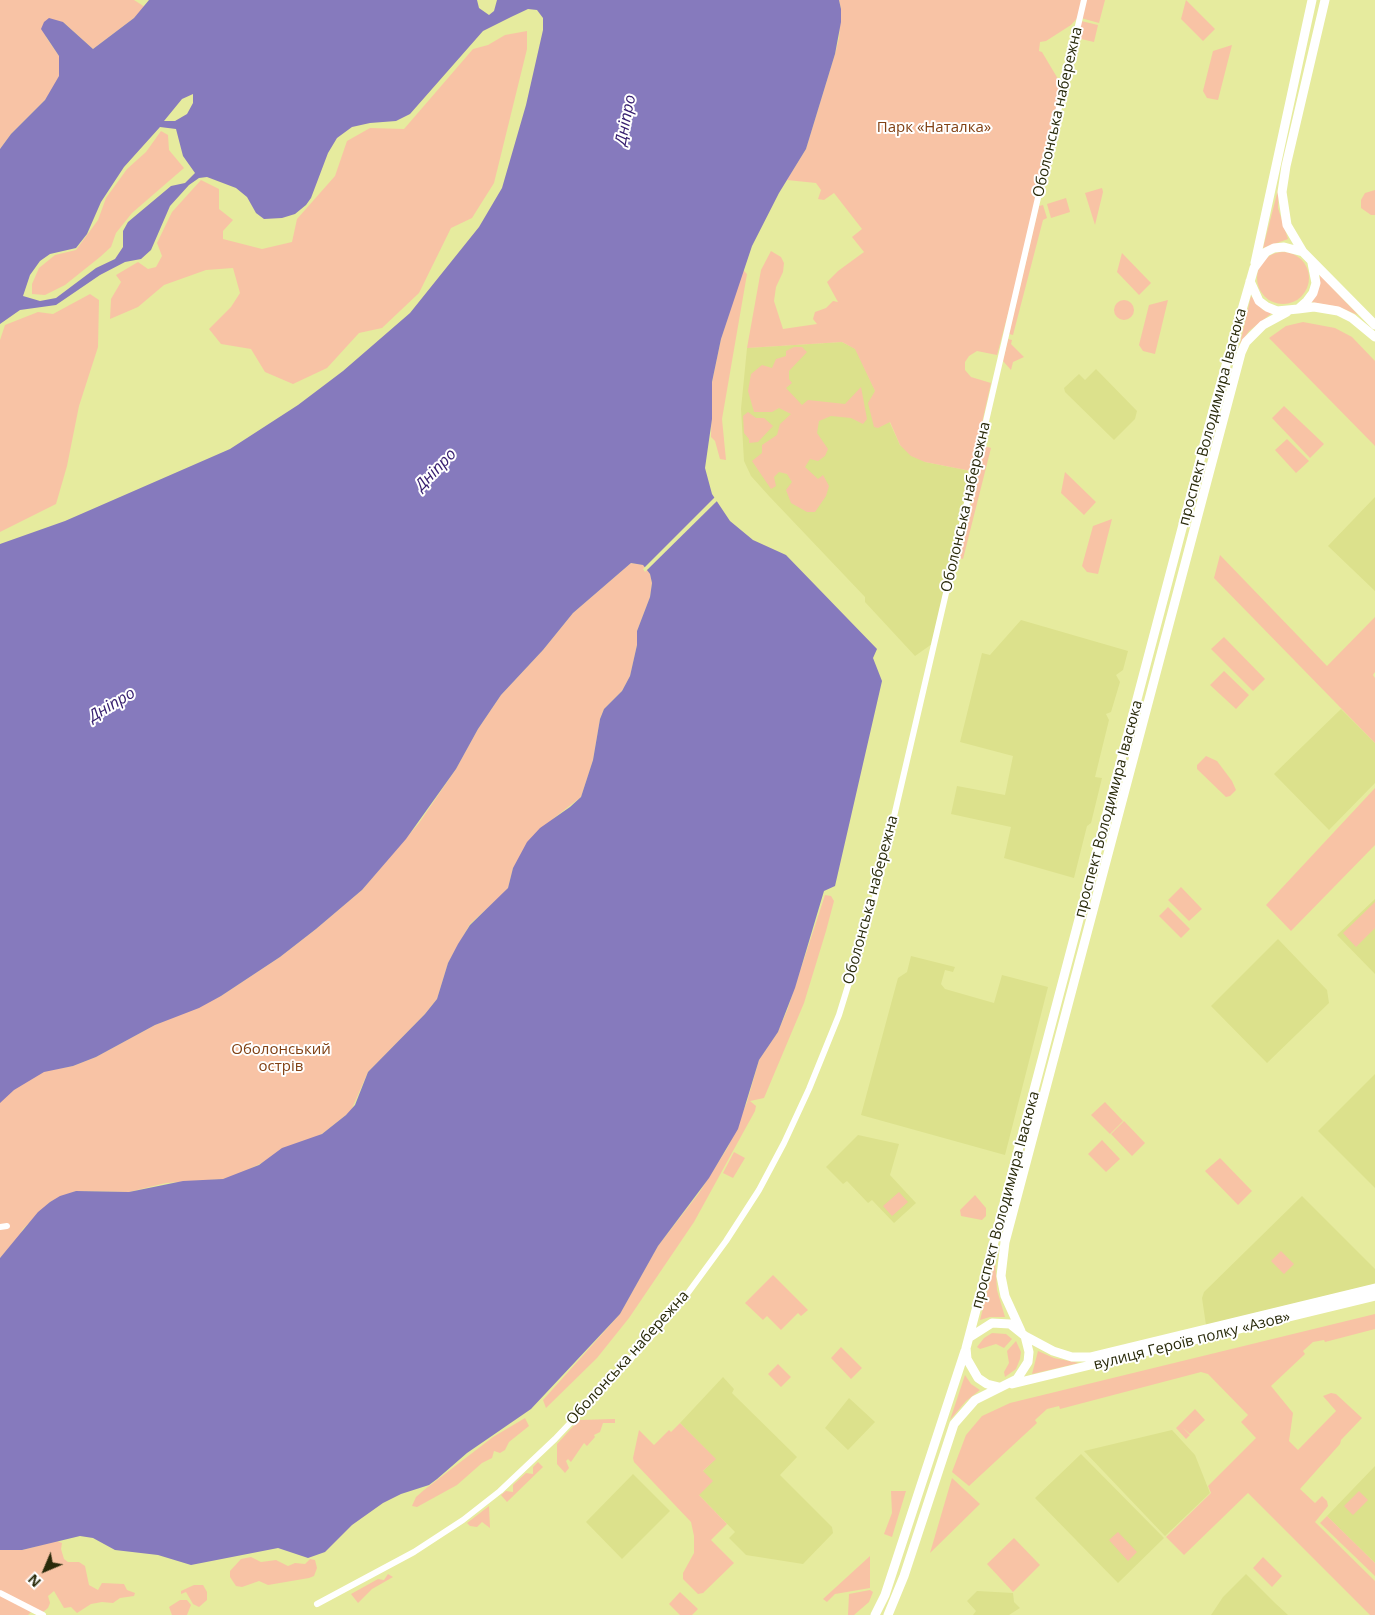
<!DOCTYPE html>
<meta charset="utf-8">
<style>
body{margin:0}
#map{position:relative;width:1375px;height:1615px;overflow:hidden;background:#e6eb9e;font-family:"Open Sans",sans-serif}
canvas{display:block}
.north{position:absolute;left:20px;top:1545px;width:50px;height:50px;-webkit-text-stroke:4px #fff;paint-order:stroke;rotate:225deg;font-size:14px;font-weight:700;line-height:20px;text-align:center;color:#292a0a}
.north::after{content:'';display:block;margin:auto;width:18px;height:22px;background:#292a0a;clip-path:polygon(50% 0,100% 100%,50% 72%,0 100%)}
</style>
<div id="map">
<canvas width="1375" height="1615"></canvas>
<div class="north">N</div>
</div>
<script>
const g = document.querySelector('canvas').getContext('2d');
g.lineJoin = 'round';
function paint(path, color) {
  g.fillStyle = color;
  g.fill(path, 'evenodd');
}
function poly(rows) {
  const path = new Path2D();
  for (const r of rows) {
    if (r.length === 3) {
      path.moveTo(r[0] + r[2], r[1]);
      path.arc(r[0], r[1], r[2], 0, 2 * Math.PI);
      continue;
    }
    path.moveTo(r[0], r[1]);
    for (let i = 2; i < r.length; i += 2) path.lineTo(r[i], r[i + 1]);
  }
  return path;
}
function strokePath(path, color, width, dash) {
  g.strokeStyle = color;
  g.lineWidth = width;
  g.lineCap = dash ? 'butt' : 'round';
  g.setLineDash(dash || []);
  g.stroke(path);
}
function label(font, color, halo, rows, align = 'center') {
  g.font = font + ' "Open Sans",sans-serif';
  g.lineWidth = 4;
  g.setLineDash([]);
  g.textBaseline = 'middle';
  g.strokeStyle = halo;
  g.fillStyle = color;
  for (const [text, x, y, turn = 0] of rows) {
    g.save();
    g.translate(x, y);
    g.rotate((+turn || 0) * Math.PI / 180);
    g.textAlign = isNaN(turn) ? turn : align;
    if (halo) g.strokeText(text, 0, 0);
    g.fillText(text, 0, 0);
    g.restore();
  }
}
const built = poly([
 [842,342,856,349,900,445,925,462,971,471,932,644,915,656,865,602,865,597,769,496,751,476,744,461,741,409,747,348],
 [1096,369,1137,411,1135,419,1114,440,1065,392,1064,388,1079,374,1085,380],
 [1375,497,1375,591,1328,546],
 [1021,620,1128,651,1123,670,1116,675,1120,682,1111,712,1106,714,1109,720,1095,777,1102,778,1091,823,1087,826,1074,878,1004,858,1011,827,951,814,957,786,1005,795,1013,756,960,742,982,653,990,655],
 [1341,709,1375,743,1375,783,1329,830,1274,774],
 [1375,899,1375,974,1337,935],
 [1278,939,1327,990,1329,1003,1267,1063,1211,1006],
 [911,956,955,967,953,972,945,970,941,984,945,989,994,1003,1002,975,1048,987,1005,1155,861,1115,898,978,907,972],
 [1375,1074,1375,1188,1318,1131],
 [858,1135,899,1144,890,1175,916,1203,894,1223,872,1200,868,1203,847,1181,843,1184,826,1167],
 [1302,1196,1375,1269,1375,1284,1206,1325,1202,1298,1204,1292],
 [723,1377,734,1389,732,1393,797,1457,780,1475,832,1527,833,1533,803,1564,746,1555,729,1538,735,1532,699,1495,703,1471,715,1459,680,1423],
 [849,1398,875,1422,848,1450,825,1428],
 [1172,1430,1195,1455,1210,1493,1165,1536,1084,1451],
 [1081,1454,1164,1538,1118,1583,1035,1498],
 [1375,1466,1375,1563,1327,1516],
 [633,1474,670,1511,622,1559,586,1522],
 [1246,1574,1275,1603,1288,1615,1211,1615,1223,1597],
 [977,1591,1013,1593,1014,1602,1020,1608,1009,1615,973,1615,976,1611,967,1601]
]);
const green = poly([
 [0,0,134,0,145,7,134,18,93,49,63,22,46,37,59,56,59,76,55,86,45,100,11,134,0,149],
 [839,0,1082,0,1079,16,1071,25,1046,41,1040,42,1039,51,1042,52,1058,79,1061,92,1021,265,997,355,977,351,969,356,965,362,965,370,971,377,991,383,971,471,925,462,911,456,900,445,890,422,878,428,874,427,868,403,875,391,855,349,842,342,747,348,761,270,771,251,781,257,784,263,783,272,776,287,774,301,783,329,817,324,813,319,815,312,826,308,833,301,838,302,827,282,838,271,864,252,852,237,862,229,834,193,824,200,818,199,821,190,816,183,787,180,806,149,835,54,839,38,841,9],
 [1085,0,1105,0,1099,23,1081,18],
 [1186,0,1215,29,1203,41,1181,19],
 [1081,21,1098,25,1094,42,1077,38],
 [527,31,527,49,494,183,472,218,451,228,419,293,382,328,359,333,327,368,293,384,265,372,251,349,221,344,209,329,231,307,240,293,233,268,206,270,164,285,138,307,110,319,111,299,121,282,116,275,138,262,148,269,156,267,162,256,157,243,172,212,201,180,219,189,219,209,233,220,223,231,223,239,262,249,292,242,297,219,335,176,347,141,370,128,404,129,473,49,488,45,505,35],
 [1232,45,1218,100,1207,98,1203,91,1213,51],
 [161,131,168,135,169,150,184,168,132,213,116,233,111,247,100,257,65,285,45,295,32,294,32,284,39,268,55,255,76,250,98,220,106,198,127,169,146,152],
 [1279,186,1278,208,1288,239,1263,248],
 [1102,188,1103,192,1095,225,1085,193],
 [1375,190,1375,215,1371,215,1361,208,1361,200,1365,193],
 [1066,198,1070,212,1051,218,1047,204],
 [1043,205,1047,218,1043,220,1013,335,1009,334,1039,206],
 [1283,278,26],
 [1122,253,1151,283,1139,295,1117,272],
 [743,270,747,274,722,419,726,460,720,459,715,441,711,437,712,382,721,339],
 [1320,275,1358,315,1339,307,1311,302,1319,288],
 [90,294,99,300,98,347,79,406,67,466,56,504,0,532,0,340,5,325,38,312,53,314],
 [1251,296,1263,310,1272,313,1249,331,1240,344],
 [1124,310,10],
 [1168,300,1155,354,1143,351,1139,345,1149,305],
 [1303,322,1335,328,1352,337,1375,361,1375,446,1269,338,1286,326],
 [1008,339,1012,340,1011,344,1024,357,1013,362,1011,370,1003,361],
 [794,347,802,347,807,352,789,371,789,379,792,383,786,388,802,405,808,400,845,404,861,387,867,419,863,424,851,418,831,416,819,421,817,433,828,449,825,456,818,461,810,459,805,467,818,479,823,475,829,486,826,496,815,512,807,512,791,503,786,490,792,482,787,474,779,472,774,477,776,486,771,489,752,461,762,453,762,445,777,435,780,424,791,414,779,408,772,412,754,412,748,391,751,374,762,365,772,368,776,359,786,356,786,351],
 [1284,406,1324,444,1310,458,1272,418],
 [748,412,756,418,764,418,773,426,758,442,749,443,749,439,744,433,743,416],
 [1287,439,1309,461,1296,473,1275,450],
 [984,446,991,448,963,559,959,558],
 [1065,472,1096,502,1084,515,1061,493],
 [1112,519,1098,574,1087,572,1082,566,1093,526],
 [1220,555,1327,666,1375,617,1375,672,1373,675,1375,678,1375,743,1214,578],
 [631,563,643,565,650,574,652,583,650,597,637,631,637,645,630,676,622,691,604,709,600,719,593,760,581,797,554,818,513,868,508,888,502,895,470,924,448,963,437,999,425,1014,368,1072,351,1111,322,1134,237,1175,223,1179,166,1183,129,1192,76,1191,50,1202,23,1229,19,1237,0,1258,0,1083,42,1069,44,1071,73,1066,96,1057,155,1025,221,996,280,957,316,929,362,890,419,823,456,769,478,729,501,695,543,650,573,613],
 [1224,637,1265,679,1253,691,1211,649],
 [1224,671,1249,695,1236,709,1210,685],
 [1206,756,1217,761,1232,781,1236,790,1230,796,1226,797,1197,769,1197,765],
 [1375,788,1375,845,1291,931,1266,905],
 [1181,887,1202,909,1189,921,1168,900],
 [825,895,831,896,834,901,826,931,804,1003,764,1098,750,1101,756,1106,755,1111,694,1222,629,1318,597,1358,546,1408,543,1400,620,1314,658,1246,699,1193,728,1147,747,1102,759,1060,778,1032,788,1008],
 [1375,902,1375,928,1356,947,1343,933],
 [1168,907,1190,929,1181,938,1159,916],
 [1105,1102,1123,1121,1110,1134,1091,1115],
 [1124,1121,1145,1143,1132,1156,1111,1134],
 [1102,1140,1120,1159,1106,1172,1088,1154],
 [734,1152,745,1158,733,1178,723,1173],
 [1220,1158,1252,1191,1238,1205,1205,1171],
 [899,1192,908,1202,892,1216,883,1206],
 [975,1195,986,1208,986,1216,982,1220,961,1216,960,1210],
 [1281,1251,1294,1264,1284,1274,1271,1261],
 [995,1261,997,1290,1005,1317,990,1317,980,1320],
 [773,1275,808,1310,801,1316,798,1313,781,1330,767,1316,763,1320,745,1303],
 [1375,1314,1375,1329,1325,1342,1324,1340,1313,1342,1303,1351,1305,1354,1271,1386,1293,1413,1289,1441,1298,1450,1336,1411,1323,1396,1331,1393,1336,1394,1362,1418,1341,1440,1340,1444,1300,1489,1315,1503,1322,1496,1327,1501,1328,1506,1315,1522,1375,1581,1375,1615,1370,1615,1248,1493,1184,1555,1166,1537,1211,1493,1208,1486,1256,1438,1241,1422,1248,1415,1208,1374,1201,1372,1060,1409,1059,1406,1047,1409,1035,1420,1037,1423,969,1486,952,1472,966,1435,982,1416,1010,1403],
 [992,1333,1006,1334,1012,1339,1004,1348,996,1344,980,1349,977,1347,984,1338],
 [1016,1341,1021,1352,1020,1359,1016,1369,1005,1377,1004,1372,1009,1363,1007,1351],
 [841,1347,862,1368,851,1379,831,1358],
 [1038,1351,1054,1358,1079,1363,1032,1374],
 [778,1364,791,1377,781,1387,768,1374],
 [965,1375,971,1384,980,1390,966,1401,950,1420],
 [1195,1409,1205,1420,1190,1434,1183,1428,1190,1435,1186,1439,1176,1428],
 [525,1418,529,1426,509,1442,505,1450,500,1453,494,1451,492,1458,482,1463,457,1485,417,1507,412,1506,416,1497,424,1490,493,1437],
 [615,1419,615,1423,603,1423,600,1432,594,1435,595,1437,587,1446,584,1443,571,1462,568,1459,566,1461,569,1468,565,1473,557,1464,557,1444,579,1420],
 [680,1423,716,1459,703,1471,713,1481,699,1495,727,1524,711,1540,734,1563,703,1593,698,1594,683,1579,683,1573,694,1553,694,1536,691,1522,634,1462,633,1458,639,1430,654,1445,669,1430,671,1432],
 [538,1462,543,1467,507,1502,501,1495,506,1491,513,1492,513,1485,526,1473,533,1474,533,1467],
 [952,1478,980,1504,930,1553],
 [891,1491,906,1491,892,1537,884,1534,892,1513],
 [1359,1491,1368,1500,1353,1515,1344,1506],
 [489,1506,490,1528,482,1522,477,1527,470,1526,467,1523],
 [1327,1516,1375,1563,1375,1576,1320,1523],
 [1118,1532,1137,1552,1128,1561,1109,1540],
 [1014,1538,1040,1565,1013,1592,987,1564],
 [57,1541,62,1543,61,1549,64,1559,68,1562,79,1562,85,1566,89,1585,98,1590,102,1583,124,1584,127,1590,135,1593,134,1596,120,1598,113,1603,102,1602,91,1604,77,1613,71,1607,64,1608,54,1591,48,1596,50,1603,48,1608,43,1612,31,1612,28,1615,0,1615,0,1550,22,1550],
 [870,1556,870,1588,835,1594,827,1602,823,1599],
 [251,1557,261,1562,276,1560,288,1566,295,1563,305,1564,310,1559,315,1560,317,1568,314,1576,309,1578,268,1585,259,1581,242,1587,236,1586,230,1577,230,1571,241,1559],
 [1263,1557,1282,1576,1272,1587,1253,1568],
 [388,1574,393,1577,372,1589,358,1603,351,1594,378,1579,384,1580],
 [194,1585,203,1585,207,1592,207,1600,199,1607,193,1604,186,1592,181,1594,181,1591],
 [870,1590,873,1592,869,1602,854,1615,848,1615,849,1594],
 [680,1592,698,1609,692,1615,680,1615,669,1604],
 [180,1600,187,1600,191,1605,187,1615,172,1615,169,1607]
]);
const water = poly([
 [149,0,477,0,479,8,489,15,494,11,497,0,839,0,841,9,841,22,835,54,806,149,779,193,752,246,721,339,712,382,712,419,705,468,712,494,730,521,753,540,786,555,877,649,873,658,882,681,835,886,824,891,795,988,778,1032,759,1060,738,1129,709,1178,658,1246,620,1314,531,1409,467,1453,437,1479,429,1485,401,1494,383,1503,352,1525,325,1552,308,1558,278,1548,191,1565,158,1555,115,1550,93,1538,80,1536,22,1550,0,1550,0,1258,38,1212,50,1202,60,1196,76,1191,129,1192,183,1181,223,1179,259,1165,282,1148,322,1134,346,1115,355,1105,368,1072,425,1014,437,999,448,963,458,944,470,925,508,888,513,868,527,842,540,828,570,807,581,797,593,760,600,719,604,709,622,691,630,676,637,645,637,631,650,597,652,583,650,574,643,565,631,563,573,613,543,650,501,695,478,729,456,769,406,839,362,890,316,929,280,957,221,996,199,1008,155,1025,96,1057,73,1066,44,1072,14,1090,0,1103,0,544,65,521,230,449,298,405,343,371,410,313,479,227,502,188,526,105,543,30,543,18,537,10,528,9,511,17,483,31,410,114,396,121,370,123,352,127,337,138,328,153,311,198,306,205,295,214,282,218,264,219,256,213,247,197,236,188,207,177,199,178,189,185,170,206,151,250,141,259,125,262,100,275,56,305,20,310,0,324,0,149,11,134,45,100,59,76,59,56,41,29,44,22,49,18,63,22,93,49,134,18],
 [193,94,193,103,187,114,175,121,164,121,182,99],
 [160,127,176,129,183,156,195,173,185,183,171,186,128,222,123,231,123,247,115,259,96,268,56,298,40,301,23,296,30,275,40,261,50,254,76,248,87,234,101,202,124,167]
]);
const pier = poly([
 [716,496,718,500,645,572,643,569]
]);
const minor = poly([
 [0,1227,7,1226],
 [0,1593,43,1615],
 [317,1604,414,1552,463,1520,500,1491,555,1439,642,1347,682,1301,726,1241,759,1190,784,1143,809,1089,839,1015,875,898,1084,0]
]);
const major = poly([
 [1303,252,1287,225,1282,192,1286,166,1325,0],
 [1255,263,1312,0],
 [1250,281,1259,301,1267,307,1277,311,1298,309,1307,301,1313,293,1316,283,1312,263],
 [1298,309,1314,307,1338,311,1352,318,1375,337],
 [1021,1331,1005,1296,1001,1276,1005,1242,1241,353,1246,342,1263,325,1287,312],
 [1025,1336,1053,1351,1072,1357,1090,1357,1375,1288],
 [1012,1384,1375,1296],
 [999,1387,987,1384,978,1378,967,1359,966,1348,1214,407,1254,268,1266,252,1274,248,1284,247,1303,252,1375,325],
 [875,1615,885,1595,965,1351],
 [888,1615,904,1576,954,1424,975,1400,1017,1379,1028,1362,1029,1352,1025,1336,1010,1324,992,1323,970,1337]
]);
const streetNames = [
 ["Оболонська набережна",1058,112,-77],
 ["проспект Володимира Івасюка",1213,417,-75],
 ["Оболонська набережна",966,507,-77],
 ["проспект Володимира Івасюка",1109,809,-75],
 ["Оболонська набережна",871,900,-75],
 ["проспект Володимира Івасюка",1006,1200,-75],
 ["вулиця Героїв полку «Азов»",1192,1341,-14],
 ["Оболонська набережна",628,1358,-48]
];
const parkNames = [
 ["Парк «Наталка»",934,128],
 ["Оболонський",281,1050],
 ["острів",281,1067]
];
const waterNames = [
 ["Дніпро",626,120,-79],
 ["Дніпро",436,470,-46],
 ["Дніпро",112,705,-31]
];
paint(built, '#dce18c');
paint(green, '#f8c3a5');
paint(water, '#867abd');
paint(pier, '#e6eb9e');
strokePath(minor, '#fff', 6);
strokePath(major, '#fff', 9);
label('15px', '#292a0a', '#fff', streetNames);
label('15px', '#814114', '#fff', parkNames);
label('italic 16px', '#382070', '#fff', waterNames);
</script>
